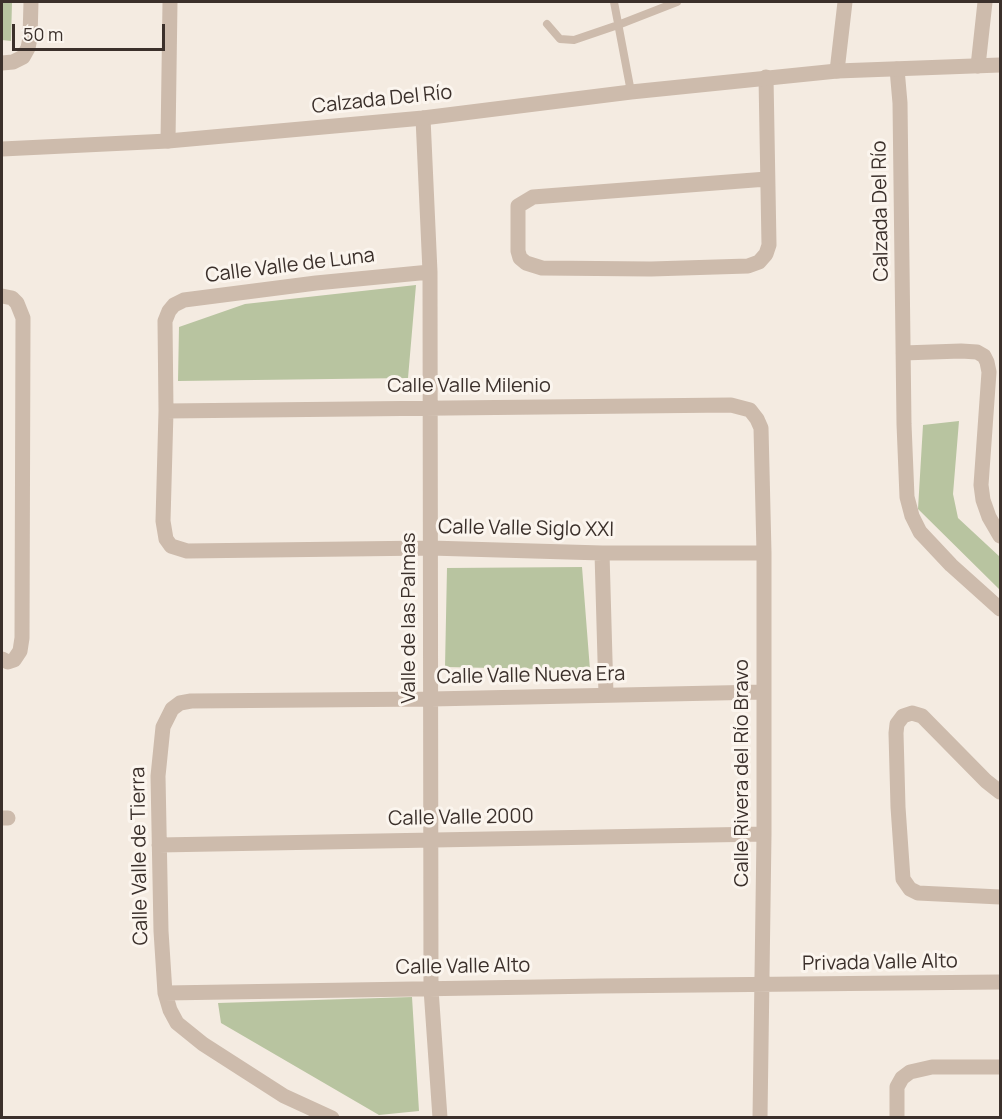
<!DOCTYPE html>
<meta charset="utf-8">
<style>
body{margin:0}
#map{position:relative;width:1002px;height:1119px;overflow:hidden;background:#f4ebe1;font-family:Manrope,sans-serif}
canvas{display:block}
.frame{position:absolute;inset:0;border:3px solid #3b302b;pointer-events:none}
.scale{position:absolute;left:12px;top:24px;width:153px;height:27px;box-sizing:border-box;border:3px solid #3b302b;border-top:0;padding-left:8px;font-size:18px;line-height:21px;white-space:nowrap;color:#3b302b;-webkit-text-stroke:4px #fbf5ee;paint-order:stroke}
</style>
<div id="map">
<canvas width="1002" height="1119"></canvas>
<div class="frame"></div>
<div class="scale">50 m</div>
</div>
<script>
const g = document.querySelector('canvas').getContext('2d');
g.lineJoin = 'round';
function paint(path, color) {
  g.fillStyle = color;
  g.fill(path, 'evenodd');
}
function poly(rows) {
  const path = new Path2D();
  for (const r of rows) {
    path.moveTo(r[0], r[1]);
    for (let i = 2; i < r.length; i += 2) path.lineTo(r[i], r[i + 1]);
  }
  return path;
}
function strokePath(path, color, width, dash) {
  g.strokeStyle = color;
  g.lineWidth = width;
  g.lineCap = dash ? 'butt' : 'round';
  g.setLineDash(dash || []);
  g.stroke(path);
}
function label(font, color, halo, rows, align = 'center') {
  g.font = font + ' Manrope,sans-serif';
  g.lineWidth = 6;
  g.setLineDash([]);
  g.textBaseline = 'middle';
  g.strokeStyle = halo;
  g.fillStyle = color;
  for (const [text, x, y, turn = 0] of rows) {
    g.save();
    g.translate(x, y);
    g.rotate((+turn || 0) * Math.PI / 180);
    g.textAlign = isNaN(turn) ? turn : align;
    if (halo) g.strokeText(text, 0, 0);
    g.fillText(text, 0, 0);
    g.restore();
  }
}
const green = poly([
 [2,2,12,2,11,41,2,40],
 [416,285,408,378,178,381,179,327,245,304],
 [959,421,953,494,958,518,1000,557,1000,590,918,509,923,425],
 [582,567,590,670,445,667,447,568],
 [412,997,419,1111,379,1115,221,1023,218,1003]
]);
const service = poly([
 [614,2,631,92],
 [547,24,560,39,574,40,618,25,677,2]
]);
const minor = poly([
 [2,63,13,62,23,57,28,48,30,38,31,2],
 [978,66,985,2],
 [897,69,900,103,904,424,907,497,912,516,920,532,951,565,1000,609],
 [837,71,845,2],
 [766,77,769,245,766,254,759,262,748,266,651,269,542,268,526,263,520,258,518,251,518,206,533,197,767,179],
 [423,118,430,272,431,989,440,1118],
 [168,141,170,2],
 [430,272,316,283,184,300,174,305,169,311,165,321,166,411,163,521,166,539,171,546,187,551,430,548,602,553,764,553],
 [2,296,12,298,17,303,23,318,22,638,20,651,14,660,8,662,2,659],
 [903,353,961,351,977,352,984,356,987,362,989,372,981,485,983,500,989,517,1000,536],
 [166,411,731,405,750,410,757,419,761,428,764,553,764,834,760,1118],
 [602,553,606,695],
 [1000,792,986,781,922,716,912,713,903,716,897,724,896,733,898,807,903,879,910,889,918,893,1000,897],
 [2,818,8,818],
 [159,845,764,834],
 [165,993,600,986,1000,982],
 [332,1118,284,1096,203,1044,177,1023,170,1010,165,993,161,931,158,776,163,727,172,709,180,703,191,701,431,699,764,692],
 [897,1118,897,1087,902,1078,910,1072,932,1067,1000,1067]
]);
const tertiary = poly([
 [2,149,168,141,423,118,631,92,837,71,1000,65]
]);
const streetNames = [
 ["Calzada Del Río",382,100,-6],
 ["Calzada Del Río",881,211,-91],
 ["Calle Valle de Luna",290,266,-7],
 ["Calle Valle Milenio",469,386],
 ["Calle Valle Siglo XXI",526,529,1],
 ["Valle de las Palmas",409,618,-90],
 ["Calle Valle Nueva Era",531,676,-1],
 ["Calle Rivera del Río Bravo",742,773,-90],
 ["Calle Valle 2000",461,818,-1],
 ["Calle Valle de Tierra",140,856,-91],
 ["Privada Valle Alto",880,963,-1],
 ["Calle Valle Alto",463,967,-1]
];
paint(green, '#b8c4a0');
strokePath(service, '#cdbbac', 8);
strokePath(minor, '#cdbbac', 15);
strokePath(tertiary, '#cdbbac', 15);
label('20px', '#3b302b', '#fbf5ee', streetNames);
</script>
